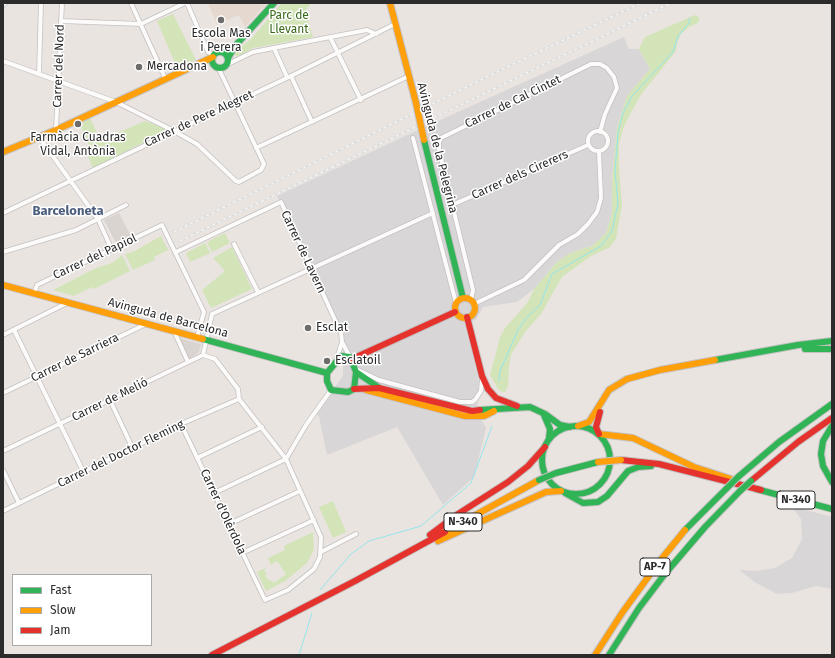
<!DOCTYPE html>
<meta charset="utf-8">
<style>
body{margin:0}
#map{position:relative;width:835px;height:658px;overflow:hidden;background:#eae4e0;font-family:"Fira Sans",sans-serif}
canvas{display:block}
.frame{position:absolute;inset:0;border:4px solid #2b2b2b;pointer-events:none}
.legend{position:absolute;left:12px;top:574px;width:140px;height:72px;box-sizing:border-box;background:#fff;border:1px solid #aaa;margin:0;padding:5px 7px;list-style:none;font-size:12px;color:#2b2b2b}
.legend li{display:flex;align-items:center;gap:8px;height:20px}
.legend b{width:20px;border:1px solid #aaa}
</style>
<div id="map">
<canvas width="835" height="658"></canvas>
<div class="frame"></div>
<ul class="legend">
<li><b style="height:5px;background:#30b455"></b>Fast</li>
<li><b style="height:5px;background:#ff9f0a"></b>Slow</li>
<li><b style="height:5px;background:#e5322d"></b>Jam</li>
</ul>
</div>
<script>
const g = document.querySelector('canvas').getContext('2d');
g.lineJoin = 'round';
function paint(path, color) {
  g.fillStyle = color;
  g.fill(path, 'evenodd');
}
function poly(rows) {
  const path = new Path2D();
  for (const r of rows) {
    if (r.length === 3) {
      path.moveTo(r[0] + r[2], r[1]);
      path.arc(r[0], r[1], r[2], 0, 2 * Math.PI);
      continue;
    }
    path.moveTo(r[0], r[1]);
    for (let i = 2; i < r.length; i += 2) path.lineTo(r[i], r[i + 1]);
  }
  return path;
}
function strokePath(path, color, width, dash) {
  g.strokeStyle = color;
  g.lineWidth = width;
  g.lineCap = dash ? 'butt' : 'round';
  g.setLineDash(dash || []);
  g.stroke(path);
}
function label(font, color, halo, rows, align = 'center') {
  g.font = font + ' "Fira Sans",sans-serif';
  g.lineWidth = 3;
  g.setLineDash([]);
  g.textBaseline = 'middle';
  g.strokeStyle = halo;
  g.fillStyle = color;
  for (const [text, x, y, turn = 0] of rows) {
    g.save();
    g.translate(x, y);
    g.rotate((+turn || 0) * Math.PI / 180);
    g.textAlign = isNaN(turn) ? turn : align;
    if (halo) g.strokeText(text, 0, 0);
    g.fillText(text, 0, 0);
    g.restore();
  }
}
const industrial = poly([
 [624,37,629,49,639,49,650,69,627,96,617,128,612,181,612,213,606,233,592,246,570,253,556,263,534,289,517,302,483,307,476,320,464,323,479,382,477,411,486,428,474,477,443,505,397,427,327,455,319,416,315,414,343,376,343,340,277,196,418,130],
 [791,506,832,517,832,589,816,586,792,593,777,594,756,583,739,570,756,571,775,568,792,558,802,539,801,519]
]);
const education = poly([
 [208,3,267,3,245,27,239,15,217,25]
]);
const green = poly([
 [282,3,311,3,305,11,313,37,253,48,239,56,236,56,234,53,239,45,241,47,251,39],
 [173,14,196,60,177,68,157,21],
 [695,15,700,18,698,23,689,27,681,34,677,43,676,51,640,96,624,126,619,144,619,168,622,205,616,239,610,247,591,256,562,277,541,314,525,332,511,355,509,366,508,386,505,392,502,392,498,389,490,375,500,337,505,328,528,302,534,289,556,263,570,253,592,246,606,233,612,213,612,181,617,128,627,96,650,69,639,49,645,37],
 [90,118,99,137,106,134,108,137,145,121,168,130,93,168,84,147,89,145,79,123],
 [225,233,230,243,212,252,207,242],
 [161,236,168,250,154,257,155,260,133,270,125,254,133,252],
 [205,243,210,253,190,262,186,253],
 [232,247,252,289,211,308,202,290,225,271,213,258],
 [122,255,130,271,94,289,92,287,74,296,53,290,94,269,114,262],
 [333,501,346,532,333,538,319,507],
 [313,532,314,549,307,563,285,581,266,591,257,572,267,567,264,571,267,574,265,576,270,581,272,580,274,583,286,574,277,561,271,565,268,558,285,550,284,546]
]);
const plaza = poly([
 [119,213,131,236,116,243,104,220],
 [179,338,201,344,199,352,189,360]
]);
const stream = poly([
 [499,381,500,371,518,330,526,318,540,305,552,274,601,246,612,231,618,203,615,171,618,133,623,113,632,96,673,52,678,36,689,23,690,18],
 [320,590,351,554,369,541,421,526,471,483,492,426],
 [299,655,312,613]
]);
const street = poly([
 [131,3,166,80],
 [187,3,208,52,214,55],
 [3,5,5,3],
 [61,21,141,24,185,3],
 [330,37,361,100],
 [274,48,287,77],
 [3,61,116,102,174,131,197,144,236,181,239,182,261,170,264,164,218,67],
 [226,65,253,52,367,30,376,34],
 [39,74,41,3],
 [291,76,312,122],
 [56,130,62,3],
 [598,141,10],
 [39,137,98,219,112,250],
 [413,138,456,303],
 [256,148,409,76],
 [452,205,588,145],
 [3,213,291,76,395,24],
 [234,244,258,292],
 [3,252,76,230,126,205],
 [176,252,281,202,341,333,342,342,336,361],
 [34,294,37,285,162,225,204,312,197,337],
 [471,300,473,290,439,150,439,143,441,138,591,64,600,64,607,68,614,77,617,88,605,114,600,132],
 [474,304,524,280,559,245,578,234,588,224,597,212,601,198,599,151],
 [212,314,433,213],
 [14,330,84,473],
 [174,331,188,362],
 [3,335,67,303],
 [342,342,350,357],
 [356,369,379,380,460,402,472,402,475,400,481,391,482,379],
 [3,393,146,324],
 [110,400,132,447],
 [181,424,265,600,288,590,314,569,320,557,321,537,286,459,239,399,238,389,215,359,203,355],
 [3,451,203,355,212,314],
 [197,458,262,427],
 [3,470,19,503],
 [214,493,286,459,306,425,331,390],
 [3,511,181,424,239,399],
 [229,524,300,491],
 [321,552,356,534],
 [242,553,314,520]
]);
const fast = poly([
 [220,60,8],
 [228,58,235,46,274,3],
 [424,140,463,298],
 [203,339,327,373],
 [805,349,832,349],
 [341,356,350,357,356,372,354,389,348,392,331,390,327,381,327,373,341,356],
 [715,360,798,345,832,341],
 [356,372,378,387],
 [480,410,530,407,545,414,560,425,570,427],
 [544,415,550,429,549,438],
 [576,460,34],
 [832,426,823,441,821,454,823,466,832,482],
 [556,473,598,462],
 [738,477,779,442,832,404],
 [756,489,832,509],
 [565,493,583,503,598,502,607,496,628,471,638,467,651,466],
 [685,530,727,488],
 [609,655,639,608,664,575,705,527,740,491]
]);
const slow = poly([
 [390,3,416,103],
 [3,152,56,130,213,57],
 [3,285,203,339],
 [465,308,10],
 [366,390,465,416,484,416,494,411],
 [578,426,589,422,609,390,627,379,660,370,715,360],
 [599,434,633,438,694,467,731,479],
 [445,532,539,480],
 [438,541,546,492,561,491],
 [595,655,622,613,659,562,685,530]
]);
const jam = poly([
 [467,317,482,376,488,389,496,398,517,406],
 [352,359,455,312],
 [354,389,379,388,472,411,480,410],
 [599,434,596,427,600,412],
 [621,460,659,464,761,490],
 [751,481,798,442,832,418],
 [430,535,458,514,508,482,528,466,545,447],
 [212,655,355,581,445,532]
]);
const rail = poly([
 [174,232,507,67,641,3],
 [180,241,671,3]
]);
const fastBridge = poly([
 [539,480,556,473],
 [727,488,738,477],
 [740,491,751,481]
]);
const slowBridge = poly([
 [416,103,424,140],
 [598,462,621,460]
]);
const markers = [
 [221,20,4,"#6e6c6a"],
 [139,67,4,"#6e6c6a"],
 [78,124,4,"#6e6c6a"],
 [308,328,4,"#6e6c6a"],
 [327,361,4,"#6e6c6a"]
];
const shields = [
 [796,500,38],
 [463,522,38],
 [655,567,30]
];
const shieldNames = [
 ["N-340",796,500],
 ["N-340",463,522],
 ["AP-7",655,567]
];
const parkNames = [
 ["Parc de",289,16],
 ["Llevant",289,30]
];
const poiNames = [
 ["Escola Mas",221,34,"center"],
 ["i Perera",221,48,"center"],
 ["Mercadona",147,67],
 ["Farmàcia Cuadras",78,138,"center"],
 ["Vidal, Antònia",78,152,"center"],
 ["Esclat",316,328],
 ["Esclatoil",335,361]
];
const streetNames = [
 ["Carrer del Nord",59,66,-88],
 ["Carrer de Cal Cintet",513,102,-26],
 ["Carrer de Pere Alegret",199,119,-25],
 ["Avinguda de la Pelegrina",437,148,76],
 ["Carrer dels Cirerers",520,175,-24],
 ["Carrer de Lavern",303,252,65],
 ["Carrer del Papiol",95,257,-25],
 ["Avinguda de Barcelona",168,318,15],
 ["Carrer de Sarriera",75,358,-26],
 ["Carrer de Melió",110,400,-26],
 ["Carrer del Doctor Fleming",121,454,-26],
 ["Carrer d'Olèrdola",223,512,65]
];
const neighbourhoodNames = [
 ["Barceloneta",68,211]
];
paint(industrial, '#d9d6d8');
paint(education, '#e5d9cf');
paint(green, '#d3e4b9');
paint(plaza, '#dad4d0');
strokePath(stream, '#94e5eb', 1);
strokePath(street, '#c3c1c2', 5.5);
strokePath(fast, '#c3c1c2', 8);
strokePath(slow, '#c3c1c2', 8);
strokePath(jam, '#c3c1c2', 8);
strokePath(street, '#fcfbfa', 4);
strokePath(fast, '#30b455', 6);
strokePath(slow, '#ff9f0a', 6);
strokePath(jam, '#e5322d', 6);
strokePath(rail, '#dededf', 2.5);
strokePath(rail, '#fff', 1, [3]);
strokePath(fastBridge, '#c3c1c2', 8, []);
strokePath(slowBridge, '#c3c1c2', 8, []);
strokePath(fastBridge, '#30b455', 6);
strokePath(slowBridge, '#ff9f0a', 6);
for (const [x, y, r, color] of markers) {
  const dot = new Path2D();
  dot.arc(x, y, r, 0, 2 * Math.PI);
  g.fillStyle = color;
  g.fill(dot);
  strokePath(dot, '#fff', 1.5);
}
for (const [x, y, w] of shields) {
  const box = new Path2D();
  box.roundRect(x - w / 2, y - 9, w, 18, 3);
  g.fillStyle = '#fff';
  g.fill(box);
  strokePath(box, '#2b2b2b', 1);
}
label('bold 11px', '#2b2b2b', null, shieldNames);
label('12px', '#396a1a', '#fff', parkNames);
label('12px', '#2b2b2b', '#fff', poiNames, 'left');
label('12px', '#2b2b2b', '#fff', streetNames);
label('bold 13px', '#4b5d7d', '#fff', neighbourhoodNames);
</script>
